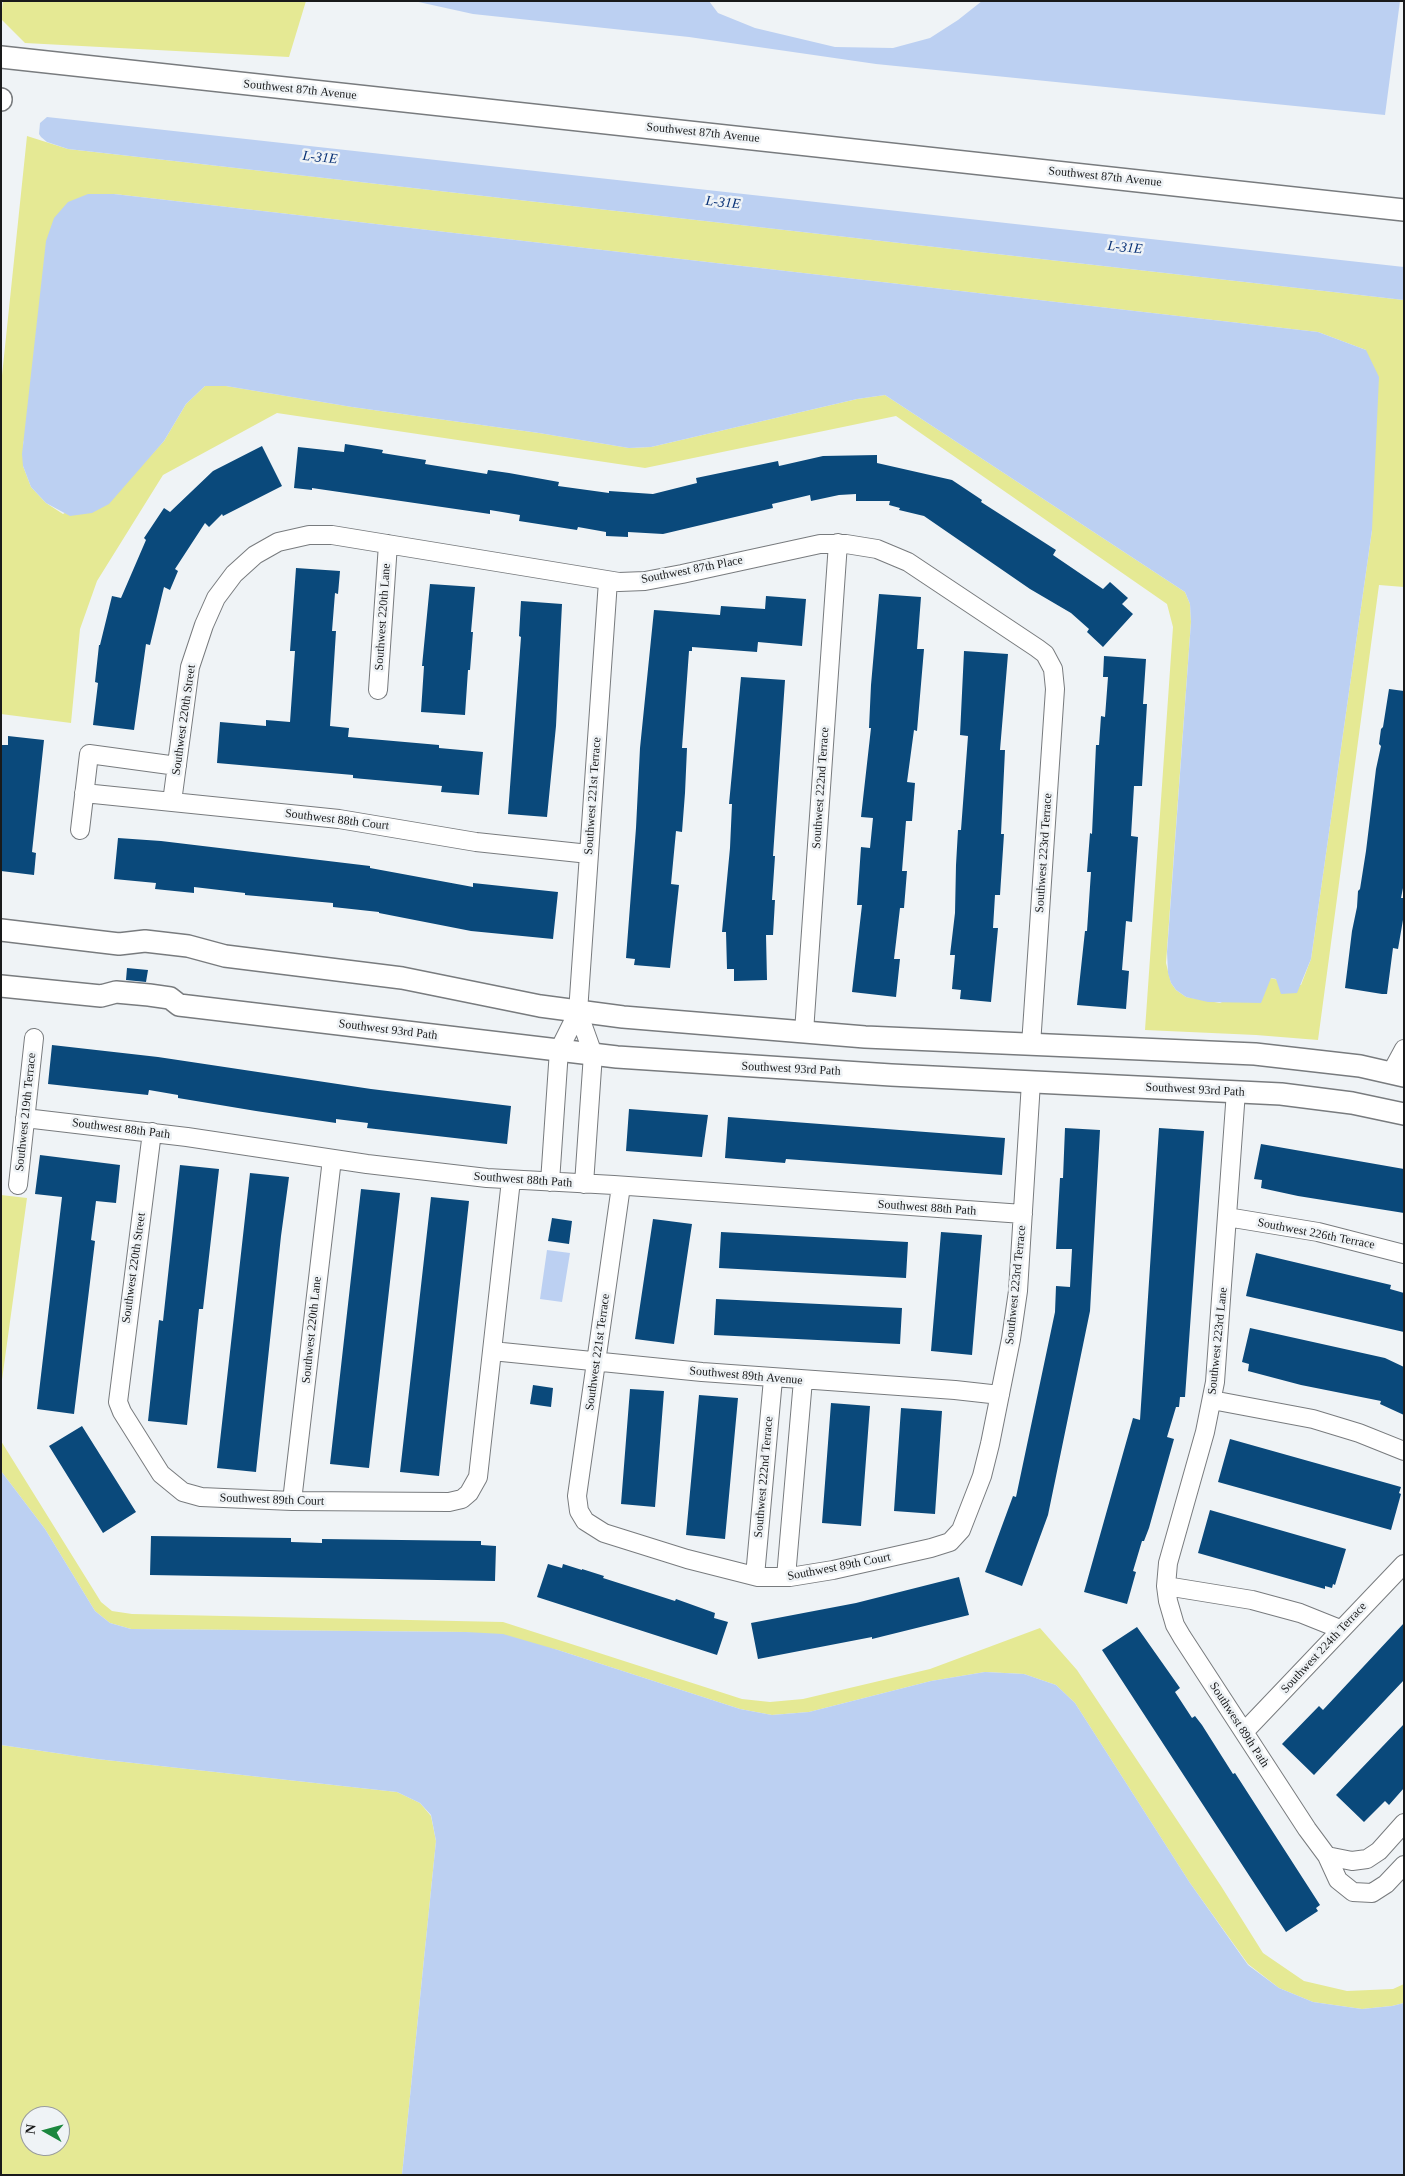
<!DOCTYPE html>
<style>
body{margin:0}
#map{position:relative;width:1405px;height:2176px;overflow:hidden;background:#eff3f6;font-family:Georgia,serif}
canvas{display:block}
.frame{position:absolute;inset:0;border:2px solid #191a1b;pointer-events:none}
.north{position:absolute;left:20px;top:2106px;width:50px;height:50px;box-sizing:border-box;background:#eff3f6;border:1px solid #999c9e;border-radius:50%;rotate:277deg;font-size:14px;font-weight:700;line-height:20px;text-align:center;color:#191a1b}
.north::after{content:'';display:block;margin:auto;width:18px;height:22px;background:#1b873e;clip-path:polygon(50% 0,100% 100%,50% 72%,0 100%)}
</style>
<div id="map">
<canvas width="1405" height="2176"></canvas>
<div class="frame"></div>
<div class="north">N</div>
</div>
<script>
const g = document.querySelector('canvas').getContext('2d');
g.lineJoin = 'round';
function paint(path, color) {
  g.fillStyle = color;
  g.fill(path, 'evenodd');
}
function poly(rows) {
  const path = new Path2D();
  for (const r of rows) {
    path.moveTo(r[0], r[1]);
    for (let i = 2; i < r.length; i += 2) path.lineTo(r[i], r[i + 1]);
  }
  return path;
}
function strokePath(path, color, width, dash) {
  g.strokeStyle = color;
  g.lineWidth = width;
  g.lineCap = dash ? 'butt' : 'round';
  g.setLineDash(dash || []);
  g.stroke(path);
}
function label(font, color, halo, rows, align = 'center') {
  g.font = font + ' Georgia,serif';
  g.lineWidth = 5;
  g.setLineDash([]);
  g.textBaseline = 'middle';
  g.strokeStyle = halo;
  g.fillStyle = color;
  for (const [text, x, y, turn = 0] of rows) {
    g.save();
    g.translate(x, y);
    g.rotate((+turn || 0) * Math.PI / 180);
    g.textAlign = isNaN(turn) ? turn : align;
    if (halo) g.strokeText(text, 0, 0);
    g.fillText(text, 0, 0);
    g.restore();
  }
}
const green = poly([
 [3,1,306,1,289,57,25,43,1,19],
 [27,136,68,149,1404,300,1404,587,1379,585,1318,1040,1256,1035,1145,1030,1173,627,1167,604,896,416,645,468,277,413,163,475,97,581,80,629,71,723,1,714,1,385],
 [88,194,114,194,1318,332,1366,350,1372,530,1311,959,1301,985,1270,978,1220,1003,1186,997,1176,990,1171,983,1166,963,1191,622,1190,604,1185,592,885,395,857,399,651,447,629,448,539,433,352,407,226,386,205,386,186,404,164,441,140,467,63,514,46,503,31,487,23,466,23,444],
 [1,1195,27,1198,1,1387],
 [1,1441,101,1602,112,1611,132,1614,178,1615,503,1622,742,1699,770,1702,803,1699,930,1669,1040,1628,1077,1670,1221,1886,1263,1953,1304,1981,1347,1991,1393,1989,1404,1984,1404,2003,1392,2006,1362,2009,1313,2002,1279,1988,1248,1964,1190,1883,1075,1703,1056,1685,1024,1674,985,1672,931,1681,809,1712,772,1715,740,1709,558,1650,466,1632,131,1629,110,1623,95,1611,45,1529,1,1471],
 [1,1745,97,1759,397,1792,420,1803,431,1816,436,1841,402,2175,1,2175],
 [30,2116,60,2116,60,2146,30,2146]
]);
const water = poly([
 [414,1,709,1,718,13,755,28,835,47,893,48,930,38,958,20,982,1,1400,1,1385,115,876,64,689,37,473,14],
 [47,117,1404,267,1404,300,68,149,47,142,41,137,39,134,40,123],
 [88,194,114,194,1318,332,1366,350,1379,377,1372,530,1311,959,1297,993,1281,994,1276,979,1271,978,1261,1003,1208,1002,1186,997,1176,990,1171,983,1168,973,1167,952,1191,622,1190,604,1185,592,885,395,857,399,651,447,629,448,539,433,352,407,226,386,205,386,186,404,164,441,109,504,92,513,70,516,46,503,31,487,23,466,22,454,46,241,54,218,68,202],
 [547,1250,570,1253,562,1302,540,1299],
 [1,1471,45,1529,95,1611,110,1623,131,1629,466,1632,503,1634,558,1650,740,1709,772,1715,809,1712,931,1681,985,1672,1024,1674,1056,1685,1075,1703,1190,1883,1248,1965,1279,1988,1313,2002,1362,2009,1392,2006,1404,2003,1404,2175,402,2175,436,1841,431,1815,420,1803,397,1792,97,1759,1,1745]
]);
const building = poly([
 [345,444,383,450,382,453,426,460,425,464,487,474,488,470,509,473,559,482,558,486,609,493,609,491,653,494,697,483,696,478,778,461,779,466,823,456,877,455,877,463,952,480,982,500,981,502,1056,550,1053,555,1103,589,1110,582,1128,598,1122,604,1133,614,1103,647,1087,632,1089,629,1071,613,1030,589,924,516,899,510,900,508,889,505,890,501,856,501,856,494,839,495,811,501,810,495,772,504,773,508,663,534,628,532,628,537,606,536,606,532,578,527,577,530,519,521,520,515,490,510,490,514,312,488,312,490,294,488,298,447,344,452],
 [262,446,282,486,223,516,222,514,209,527,205,523,175,569,178,571,170,590,164,587,150,645,146,644,134,730,93,725,98,683,95,682,99,645,100,645,112,596,121,598,146,540,144,538,164,508,170,512,213,471],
 [296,568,340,571,338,594,335,593,332,631,336,631,330,726,349,728,348,737,439,745,439,748,483,752,479,795,441,792,442,786,353,778,353,775,217,763,220,722,266,726,266,720,290,722,295,651,290,651],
 [430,584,475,587,471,632,473,632,470,670,468,670,465,715,421,712,424,666,422,666],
 [879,594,921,597,917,649,924,649,917,731,914,730,907,782,915,783,912,821,906,821,902,871,907,871,904,908,900,908,894,959,900,959,896,997,852,992,862,905,857,905,861,847,870,848,873,818,861,817,871,728,869,728,871,685],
 [766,596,806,599,802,646,758,642,757,652,692,647,692,651,689,651,682,748,687,748,685,793,682,832,676,831,671,884,679,885,670,968,634,965,635,959,626,958,636,828,640,748,654,610,720,615,721,606,765,609],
 [521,601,562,604,556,726,547,817,508,814,521,637,519,636],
 [964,651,1008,654,1000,750,1005,750,1001,834,1004,834,1000,895,995,895,993,928,998,928,991,1002,960,999,961,990,952,989,955,955,950,955,955,913,956,865,958,830,961,830,968,736,960,735],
 [1104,656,1146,659,1143,704,1147,704,1142,786,1134,786,1131,836,1138,837,1132,922,1126,921,1122,970,1129,971,1126,1009,1077,1005,1085,931,1087,931,1091,872,1087,872,1090,833,1092,834,1096,745,1099,745,1101,716,1105,717,1108,677,1103,677],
 [741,677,785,680,773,856,775,856,772,900,775,900,773,935,766,935,767,980,734,981,734,969,727,969,726,932,722,932,730,848,732,804,729,804],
 [1389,689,1404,691,1404,883,1401,898,1404,898,1404,914,1398,949,1393,948,1387,994,1382,994,1345,988,1352,931,1357,907,1358,891,1360,889,1366,851,1376,769,1381,746,1379,744,1381,729,1383,727],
 [8,736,44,740,32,852,36,853,34,875,1,871,1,745,8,745],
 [118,838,161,841,370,866,370,868,473,887,473,883,558,892,553,939,471,931,379,913,379,912,333,907,333,903,245,895,245,893,194,887,194,893,155,889,156,883,114,879],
 [127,968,148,970,146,982,126,980],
 [52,1045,158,1057,371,1089,511,1106,507,1144,367,1128,368,1123,336,1119,336,1123,256,1111,178,1098,178,1095,149,1090,148,1095,48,1084],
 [629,1109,708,1115,702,1157,626,1151],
 [728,1117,1005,1138,1002,1175,786,1159,785,1163,725,1158],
 [1065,1128,1100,1130,1090,1311,1048,1515,1022,1586,985,1572,1013,1496,1016,1497,1055,1312,1056,1286,1070,1287,1072,1249,1056,1249,1060,1178,1063,1178],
 [1159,1128,1204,1131,1185,1397,1180,1397,1179,1407,1176,1407,1167,1437,1174,1439,1149,1528,1144,1541,1142,1541,1133,1571,1136,1572,1127,1604,1084,1592,1133,1418,1140,1420],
 [1261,1144,1404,1169,1404,1213,1298,1196,1261,1188,1262,1180,1254,1179],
 [40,1155,120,1165,116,1203,96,1201,91,1240,95,1241,74,1414,37,1409,62,1197,35,1194],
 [180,1165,219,1169,203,1309,199,1309,187,1425,148,1421,159,1320,163,1321],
 [250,1173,289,1177,281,1236,256,1472,217,1468],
 [361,1189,400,1193,369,1468,330,1464],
 [431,1197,469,1201,439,1476,400,1472],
 [552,1218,572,1221,569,1244,548,1241],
 [653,1219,692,1224,674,1344,635,1339],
 [721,1232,908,1242,906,1278,719,1268],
 [941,1232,982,1235,972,1355,931,1351],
 [1256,1253,1391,1285,1390,1289,1404,1293,1404,1332,1246,1296],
 [716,1299,902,1308,900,1344,714,1335],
 [1250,1328,1385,1358,1404,1367,1404,1415,1380,1404,1381,1401,1301,1385,1248,1371,1249,1364,1242,1362],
 [533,1385,553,1388,551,1407,530,1404],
 [630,1389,664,1391,655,1507,621,1504],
 [699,1395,738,1398,725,1539,686,1535],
 [831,1403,870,1406,861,1526,822,1523],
 [901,1408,942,1411,935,1514,894,1511],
 [82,1426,136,1512,103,1533,49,1446],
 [1230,1439,1401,1487,1399,1493,1401,1494,1391,1530,1218,1482],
 [1210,1510,1346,1549,1335,1585,1333,1584,1332,1588,1325,1586,1325,1589,1198,1553],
 [151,1536,291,1538,291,1542,322,1543,322,1539,481,1541,481,1545,496,1546,495,1581,150,1575],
 [548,1564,562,1568,563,1564,582,1570,582,1569,604,1576,603,1578,675,1601,676,1599,715,1613,714,1618,728,1622,717,1655,537,1597],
 [959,1577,969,1615,872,1639,872,1637,758,1659,751,1623,856,1603],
 [1404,1623,1404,1680,1314,1775,1282,1744,1319,1706,1323,1710],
 [1137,1627,1180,1688,1175,1692,1192,1718,1195,1716,1202,1725,1233,1774,1235,1773,1320,1905,1316,1908,1318,1911,1286,1932,1102,1650],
 [1404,1724,1404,1788,1389,1805,1385,1801,1364,1822,1336,1795]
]);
const minor = poly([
 [378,690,388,544],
 [84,793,339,819,476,842,589,854],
 [172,802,190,667,204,625,216,598,234,574,255,555,278,542,309,535,332,535,619,582,645,581,682,574,820,544,846,544,877,549,908,562,1037,648,1045,654,1053,669,1055,689,1031,1045],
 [80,830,89,754,177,766],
 [578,1012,593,1054,584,1184],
 [804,1032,838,543],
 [1391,1073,1404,1049],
 [1236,1091,1215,1382,1205,1432,1168,1563,1166,1586,1168,1601,1175,1625,1182,1637,1307,1829,1327,1856,1338,1880,1353,1892,1372,1893,1386,1884,1404,1865],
 [25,1118,187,1137,367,1164,487,1178,614,1185,1023,1214],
 [152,1132,118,1402,122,1412,161,1474,183,1492,201,1497,292,1501,449,1502,462,1499,469,1493,478,1477,511,1180],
 [550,1182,559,1050,578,1012,608,581],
 [18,1185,34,1038],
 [621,1186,577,1496,579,1511,585,1521,604,1533,687,1559,758,1577,790,1577,833,1570,931,1548,950,1542,961,1530,982,1476,990,1444,1011,1339,1018,1291,1031,1082],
 [1227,1217,1318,1232,1404,1254],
 [492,1351,702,1372,955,1390,1000,1395],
 [1212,1400,1313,1419,1359,1433,1404,1451],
 [292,1501,332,1159],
 [755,1576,773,1379],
 [786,1577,803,1380],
 [1166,1586,1252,1600,1300,1613,1340,1629],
 [1244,1732,1404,1564],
 [1327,1856,1352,1861,1367,1859,1379,1851,1404,1823]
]);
const tertiary = poly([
 [1,57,1404,210],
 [1,99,1,100],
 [1,930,119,944,145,941,188,946,225,956,402,978,540,1006,623,1017,865,1037,1255,1054,1360,1066,1404,1076],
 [1,986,101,996,116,992,149,995,170,998,179,1005,617,1057,891,1075,1281,1094,1352,1103,1404,1114]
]);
const streetNames = [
 ["Southwest 87th Avenue",300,90,6],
 ["Southwest 87th Avenue",703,133,6],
 ["Southwest 87th Avenue",1105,177,6],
 ["Southwest 87th Place",692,570,-11],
 ["Southwest 220th Lane",383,617,-86],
 ["Southwest 220th Street",184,720,-82],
 ["Southwest 222nd Terrace",821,788,-86],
 ["Southwest 221st Terrace",593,796,-86],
 ["Southwest 88th Court",337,820,7],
 ["Southwest 223rd Terrace",1044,853,-86],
 ["Southwest 93rd Path",388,1030,7],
 ["Southwest 93rd Path",791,1069,3],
 ["Southwest 93rd Path",1195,1090,3],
 ["Southwest 219th Terrace",26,1112,-84],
 ["Southwest 88th Path",121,1129,7],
 ["Southwest 88th Path",523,1180,4],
 ["Southwest 88th Path",927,1208,4],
 ["Southwest 226th Terrace",1316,1234,11],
 ["Southwest 220th Street",134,1268,-82],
 ["Southwest 223rd Terrace",1016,1285,-84],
 ["Southwest 220th Lane",312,1330,-84],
 ["Southwest 223rd Lane",1218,1341,-84],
 ["Southwest 221st Terrace",598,1352,-82],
 ["Southwest 89th Avenue",746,1376,5],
 ["Southwest 222nd Terrace",764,1477,-85],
 ["Southwest 89th Court",272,1500,2],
 ["Southwest 89th Court",839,1567,-11],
 ["Southwest 224th Terrace",1324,1648,-47],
 ["Southwest 89th Path",1239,1725,57]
];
const waterNames = [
 ["L-31E",320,158,6],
 ["L-31E",723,203,6],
 ["L-31E",1125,248,6]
];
paint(green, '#e5e994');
paint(water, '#bcd0f2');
paint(building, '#0a497b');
strokePath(minor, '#787b7e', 20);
strokePath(tertiary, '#787b7e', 24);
strokePath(minor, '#fff', 18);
strokePath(tertiary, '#fff', 21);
label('12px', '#191a1b', '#eff3f6', streetNames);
label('italic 14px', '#073075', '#eff3f6', waterNames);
</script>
